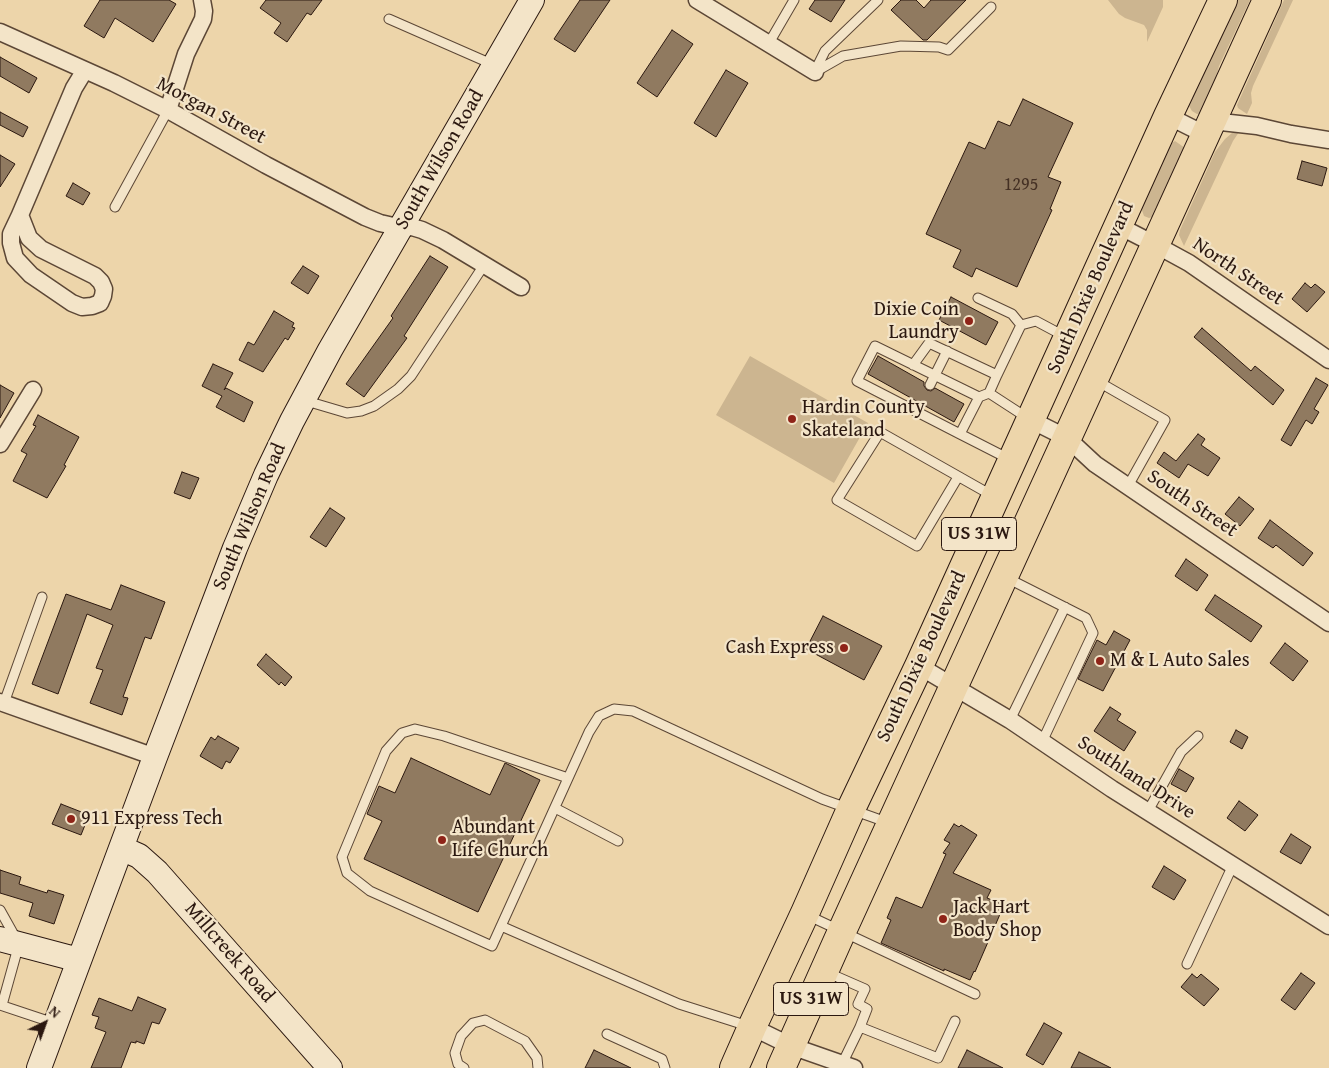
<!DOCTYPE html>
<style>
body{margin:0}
#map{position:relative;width:1329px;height:1068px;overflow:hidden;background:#edd5aa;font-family:"Gentium Book Plus",serif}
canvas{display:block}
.north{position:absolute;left:20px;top:998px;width:50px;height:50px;-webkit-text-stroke:4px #f3e4c8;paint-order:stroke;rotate:42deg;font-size:14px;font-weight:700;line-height:20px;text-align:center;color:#2b1810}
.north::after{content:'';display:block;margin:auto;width:18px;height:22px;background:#2b1810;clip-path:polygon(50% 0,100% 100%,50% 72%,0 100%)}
</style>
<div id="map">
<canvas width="1329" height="1068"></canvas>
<div class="north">N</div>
</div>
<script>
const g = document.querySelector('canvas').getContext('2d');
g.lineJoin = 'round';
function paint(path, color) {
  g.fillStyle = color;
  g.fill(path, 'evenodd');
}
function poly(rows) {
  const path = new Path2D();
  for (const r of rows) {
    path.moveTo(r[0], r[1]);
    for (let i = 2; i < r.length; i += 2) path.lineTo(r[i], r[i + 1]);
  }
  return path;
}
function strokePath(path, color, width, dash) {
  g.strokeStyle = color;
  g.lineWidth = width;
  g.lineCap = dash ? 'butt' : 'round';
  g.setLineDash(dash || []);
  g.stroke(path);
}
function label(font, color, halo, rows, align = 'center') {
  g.font = font + ' "Gentium Book Plus",serif';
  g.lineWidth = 4.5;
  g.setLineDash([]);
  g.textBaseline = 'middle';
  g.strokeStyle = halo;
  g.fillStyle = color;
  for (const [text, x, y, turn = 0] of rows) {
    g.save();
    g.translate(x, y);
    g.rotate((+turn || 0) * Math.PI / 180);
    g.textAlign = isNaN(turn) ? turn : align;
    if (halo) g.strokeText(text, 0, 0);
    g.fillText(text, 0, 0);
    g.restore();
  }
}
const green = poly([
 [1108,0,1163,0,1163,7,1147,42,1147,30,1144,25,1125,18,1119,14],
 [1234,0,1250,0,1219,66,1209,106,1203,113,1197,114,1192,111,1189,106,1189,99],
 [1284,0,1293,0,1253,86,1251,93,1252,103,1247,114,1238,108,1237,105],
 [1239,132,1233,141,1184,246,1179,235,1180,230,1215,152,1225,139,1232,133],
 [1175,141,1185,148,1159,215,1149,218,1144,216,1140,205,1170,144],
 [750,356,868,423,834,483,716,415]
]);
const building = poly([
 [100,0,169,0,176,4,153,42,115,18,104,38,84,26,100,0],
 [266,0,322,0,311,15,307,13,287,42,274,33,281,23,260,8,266,0],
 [580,0,610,0,575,52,554,39,580,0],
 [815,0,845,0,831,22,809,9,815,0],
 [901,0,916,0,924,8,931,0,966,0,927,40,923,40,891,10,901,0],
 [672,30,693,44,657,97,637,83,672,30],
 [0,57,37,78,29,93,0,76,0,57],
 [726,70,748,83,716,137,694,123,726,70],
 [1023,99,1073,123,1048,177,1061,182,1050,209,1052,210,1017,287,976,268,972,277,953,267,961,250,926,234,969,142,985,149,998,121,1010,126,1023,99],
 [0,112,28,127,23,137,0,125,0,112],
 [0,155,15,164,0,187,0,155],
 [1302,161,1327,168,1322,186,1297,179,1302,161],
 [73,183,90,193,83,205,66,196,73,183],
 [430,256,448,267,404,336,407,338,364,397,346,384,393,318,391,316,430,256],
 [303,266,319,276,308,294,291,283,303,266],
 [1305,283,1311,288,1315,284,1325,292,1307,312,1292,299,1305,283],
 [951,297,998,322,986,345,939,320,951,297],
 [274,311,294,323,292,327,295,328,288,340,285,338,263,372,239,360,248,342,254,345,274,311],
 [1202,328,1251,371,1255,366,1284,390,1273,405,1194,337,1202,328],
 [878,356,924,382,924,386,927,390,931,391,935,388,964,404,954,422,868,374,878,356],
 [213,364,233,373,224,390,226,388,253,402,244,422,216,407,222,396,202,386,213,364],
 [1316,378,1328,385,1314,409,1319,412,1312,424,1306,420,1291,446,1281,440,1316,378],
 [0,385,14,393,0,418,0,385],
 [38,415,79,437,64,465,66,466,47,498,13,481,27,454,21,451,36,426,33,425,38,415],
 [1198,434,1205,439,1201,445,1220,458,1208,476,1188,464,1179,478,1157,463,1164,452,1176,461,1198,434],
 [182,472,199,478,190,499,174,493,182,472],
 [1239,497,1254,509,1240,526,1225,514,1239,497],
 [330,508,345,518,326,547,310,537,330,508],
 [1270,520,1313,553,1303,566,1276,545,1273,548,1258,538,1270,520],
 [1186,559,1208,575,1197,591,1175,576,1186,559],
 [121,585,165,602,151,639,145,637,123,697,128,698,122,715,90,703,103,670,96,668,113,625,87,614,58,694,32,684,66,594,111,610,121,585],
 [1215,595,1262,626,1251,642,1205,610,1215,595],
 [823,616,882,646,864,680,806,649,823,616],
 [1114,631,1130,640,1103,691,1078,679,1097,640,1106,645,1114,631],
 [1285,643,1308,661,1293,681,1270,663,1285,643],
 [266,654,292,677,285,686,281,682,279,685,257,665,266,654],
 [1110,707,1121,714,1117,720,1136,732,1124,751,1094,731,1110,707],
 [1236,730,1248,737,1242,749,1230,742,1236,730],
 [218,736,239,748,230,763,226,761,222,769,200,756,211,737,215,740,218,736],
 [411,758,490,795,505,763,540,780,478,912,364,859,382,821,367,814,379,786,395,793,411,758],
 [1179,769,1194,778,1186,792,1171,784,1179,769],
 [1239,801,1258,815,1245,831,1227,818,1239,801],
 [61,804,89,815,81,835,52,824,61,804],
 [954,824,959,827,961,825,977,835,953,873,991,890,987,898,1004,905,975,972,974,971,970,980,944,969,944,971,881,943,891,920,887,918,896,897,922,908,946,854,943,853,950,843,944,840,954,824],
 [1291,834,1311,847,1301,864,1280,852,1291,834],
 [1164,866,1186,880,1174,900,1152,887,1164,866],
 [0,870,21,877,19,884,47,893,48,890,64,895,54,924,29,916,33,903,0,893,0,870],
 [1301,973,1315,983,1295,1010,1281,1000,1301,973],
 [1192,974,1197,978,1201,974,1219,989,1204,1006,1181,987,1192,974],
 [138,997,166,1009,159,1024,152,1022,144,1044,136,1041,136,1043,131,1042,121,1068,91,1068,106,1032,95,1028,99,1017,92,1015,99,998,132,1011,138,997],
 [1044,1023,1062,1033,1043,1065,1026,1055,1044,1023],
 [594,1050,631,1068,585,1068,594,1050],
 [967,1050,1003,1068,958,1068,967,1050],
 [1079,1052,1111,1068,1071,1068,1079,1052]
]);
const lane = poly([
 [389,19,494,65],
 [769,43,794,0],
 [815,71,825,51,878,0],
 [815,72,843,56,901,46,939,47,948,50,991,7],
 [115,207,168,110],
 [978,298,1012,314,1021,325],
 [913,365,929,343,997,375],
 [1097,381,1165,420,1128,486],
 [930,385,947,351],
 [979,397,875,346,857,381,960,434,979,397,989,393],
 [303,400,347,413,361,411,374,406,398,389,411,376,484,265],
 [1029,419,989,393,997,375,1021,325,1036,321,1066,337],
 [960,434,1011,460],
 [958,477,917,546,837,500,880,432,993,496],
 [1007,578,1086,618,1093,633,1042,742],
 [4,703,42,597],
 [1010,720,1065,607],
 [568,778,444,736,415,729,402,733,386,751,342,857,347,873,370,891,492,946,589,732,599,716,614,709,633,711,822,799,889,823],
 [555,808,618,841],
 [1148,811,1181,752,1198,736],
 [0,910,19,944,2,1005],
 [807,915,975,994],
 [501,926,679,1004,748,1026],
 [1187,964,1233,865],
 [826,972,865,989,858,1004,867,1009,860,1027,938,1058,955,1021],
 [0,1005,54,1023],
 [607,1034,662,1059,665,1068],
 [842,1064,860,1027],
 [464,1068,458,1064,455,1053,461,1036,473,1023,485,1020,525,1041,537,1058,538,1068]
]);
const street = poly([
 [697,0,815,72],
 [0,32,114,83,168,110,266,165,365,217,380,223,402,228,412,227,422,230,443,240,521,287],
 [168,110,186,54,203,19,204,11,202,0],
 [1168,116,1206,135],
 [1212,121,1257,126,1291,134,1329,140],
 [20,215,29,238,41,249,95,276,101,282,104,289,103,296,100,303,92,306,82,307,72,303,31,275,15,258,11,243,11,234,20,215],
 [20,215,74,88,85,70],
 [1119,226,1156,245,1189,263,1329,360],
 [1031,420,1067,438,1095,464,1329,623],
 [0,444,33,390],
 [919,666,1010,720,1112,789,1329,926],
 [0,702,155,757],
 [752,1027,791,1046,854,1068]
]);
const secondary = poly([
 [121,848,139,856,157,872,330,1068],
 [0,939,79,960],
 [39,1068,155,757,235,548,266,475,292,421,330,350,532,0]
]);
const highway = poly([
 [734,1068,752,1027,805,913,851,809,919,666,1168,116,1223,0],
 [781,1068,842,931,1267,0]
]);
const markers = [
 [969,321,5,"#8f2418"],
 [792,419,5,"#8f2418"],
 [844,648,5,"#8f2418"],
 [1100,661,5,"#8f2418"],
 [71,819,5,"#8f2418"],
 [442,840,5,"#8f2418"],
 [943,919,5,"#8f2418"]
];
const numberNames = [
 ["1295",1021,185]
];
const shields = [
 [979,534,75],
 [811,999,75]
];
const shieldNames = [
 ["US 31W",979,534],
 ["US 31W",811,999]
];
const streetNames = [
 ["Morgan Street",211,111,28],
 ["South Wilson Road",440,160,-60],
 ["North Street",1238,272,34],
 ["South Dixie Boulevard",1091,288,-66],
 ["South Street",1192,504,34],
 ["South Wilson Road",250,517,-67],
 ["South Dixie Boulevard",922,657,-65],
 ["Southland Drive",1136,778,33],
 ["Millcreek Road",229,953,49]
];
const poiNames = [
 ["Dixie Coin",959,310,"right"],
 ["Laundry",959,333,"right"],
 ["Hardin County",802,408],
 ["Skateland",802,431],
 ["Cash Express",834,648,"right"],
 ["M & L Auto Sales",1110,661],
 ["911 Express Tech",81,819],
 ["Abundant",452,828],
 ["Life Church",452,851],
 ["Jack Hart",953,908],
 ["Body Shop",953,931]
];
paint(green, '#ccb590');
paint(building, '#907a60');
strokePath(building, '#2b1810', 1);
strokePath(lane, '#5c4736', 11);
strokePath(street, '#5c4736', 19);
strokePath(secondary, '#2b1810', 26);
strokePath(highway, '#2b1810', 30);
strokePath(lane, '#f3e4c8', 9);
strokePath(street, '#f3e4c8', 16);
strokePath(secondary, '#f3e4c8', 24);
strokePath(highway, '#edd5aa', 28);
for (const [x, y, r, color] of markers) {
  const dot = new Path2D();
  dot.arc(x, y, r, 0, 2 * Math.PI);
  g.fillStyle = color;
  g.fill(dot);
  strokePath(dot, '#f3e4c8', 2);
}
label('18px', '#443024', null, numberNames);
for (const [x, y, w] of shields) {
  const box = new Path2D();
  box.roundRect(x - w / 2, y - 16.5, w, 33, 4);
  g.fillStyle = '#f3e4c8';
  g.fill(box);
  strokePath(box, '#2b1810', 1);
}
label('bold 19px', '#2b1810', null, shieldNames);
label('20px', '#2b1810', '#f3e4c8', streetNames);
label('20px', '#2b1810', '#f3e4c8', poiNames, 'left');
</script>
